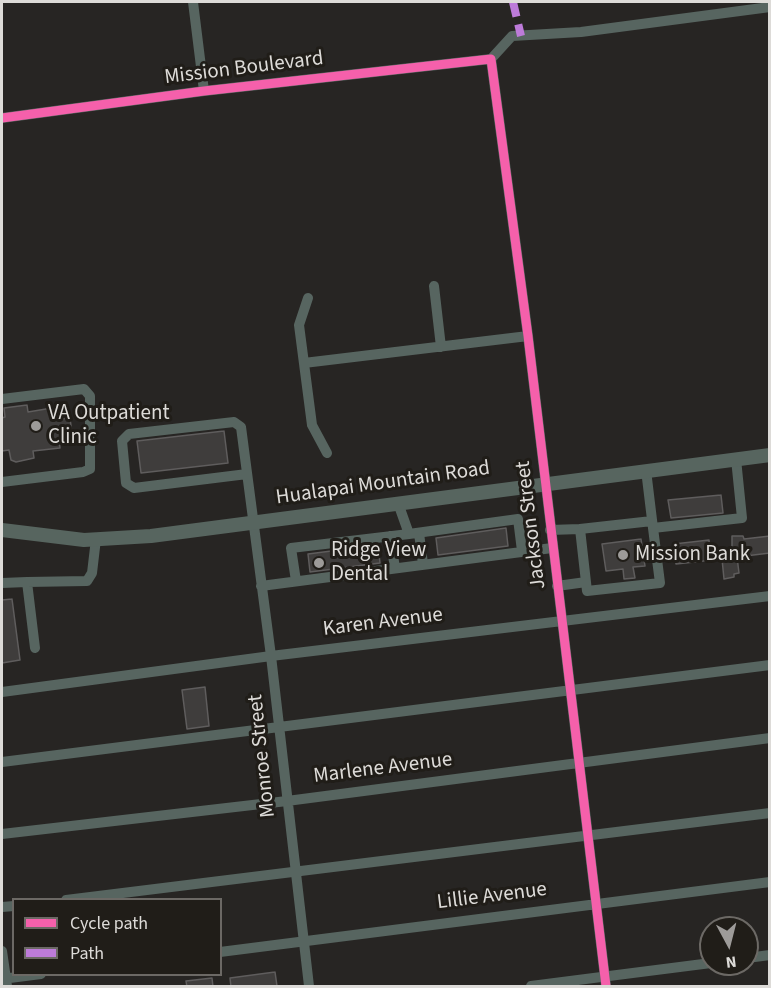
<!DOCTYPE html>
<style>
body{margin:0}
#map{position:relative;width:771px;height:988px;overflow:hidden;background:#272523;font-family:"Source Sans 3",sans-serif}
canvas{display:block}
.frame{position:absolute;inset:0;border:3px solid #dddbd8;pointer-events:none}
.legend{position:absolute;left:12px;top:898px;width:210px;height:78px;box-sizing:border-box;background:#201d18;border:2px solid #6c6965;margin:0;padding:8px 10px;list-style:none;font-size:18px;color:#dddbd8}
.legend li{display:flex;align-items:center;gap:12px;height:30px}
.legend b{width:30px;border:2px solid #6c6965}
.north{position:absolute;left:699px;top:916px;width:60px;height:60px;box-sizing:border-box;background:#201d18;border:2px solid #6c6965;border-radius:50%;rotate:173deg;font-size:16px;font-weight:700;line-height:24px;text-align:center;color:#dddbd8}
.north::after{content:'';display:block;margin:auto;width:21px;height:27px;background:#9d9b99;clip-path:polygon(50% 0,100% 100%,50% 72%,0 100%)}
</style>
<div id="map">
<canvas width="771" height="988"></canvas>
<div class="frame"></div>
<ul class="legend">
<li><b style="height:8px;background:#f560ab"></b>Cycle path</li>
<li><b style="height:8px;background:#bd7bd9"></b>Path</li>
</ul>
<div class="north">N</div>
</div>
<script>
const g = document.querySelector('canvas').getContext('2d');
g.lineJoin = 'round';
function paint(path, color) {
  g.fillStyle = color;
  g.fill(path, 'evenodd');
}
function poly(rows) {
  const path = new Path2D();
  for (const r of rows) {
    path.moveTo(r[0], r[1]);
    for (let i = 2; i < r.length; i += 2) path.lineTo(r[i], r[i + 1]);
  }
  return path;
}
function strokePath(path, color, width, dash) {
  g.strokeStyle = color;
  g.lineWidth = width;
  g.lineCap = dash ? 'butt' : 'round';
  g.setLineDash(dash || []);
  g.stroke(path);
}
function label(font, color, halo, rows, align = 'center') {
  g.font = font + ' "Source Sans 3",sans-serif';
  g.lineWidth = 6;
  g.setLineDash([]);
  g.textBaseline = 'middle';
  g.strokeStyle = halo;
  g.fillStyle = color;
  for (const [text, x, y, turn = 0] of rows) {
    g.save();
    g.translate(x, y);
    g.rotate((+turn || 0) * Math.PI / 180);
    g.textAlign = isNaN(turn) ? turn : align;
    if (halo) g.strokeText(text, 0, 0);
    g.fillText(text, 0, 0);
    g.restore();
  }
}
const building = poly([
 [27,405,28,412,52,408,53,415,59,414,60,419,70,418,72,434,62,435,63,440,59,440,60,448,33,451,34,458,16,462,11,460,9,450,2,451,2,418,5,417,4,408,27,405],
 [224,431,228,463,141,473,137,441,224,431],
 [721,495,723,513,671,518,668,500,721,495],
 [506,528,508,546,438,555,436,538,506,528],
 [732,536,743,536,744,539,770,536,770,553,737,557,739,573,734,574,734,577,724,579,722,559,676,564,674,544,709,540,710,553,732,550,732,536],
 [641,539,645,566,633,567,635,578,624,579,623,569,606,571,602,544,641,539],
 [378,545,380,563,310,572,308,554,378,545],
 [12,599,20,660,2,663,2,600,12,599],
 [205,687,209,726,187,729,182,690,205,687],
 [275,972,277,986,231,987,230,978,275,972],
 [212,978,213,987,187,987,186,981,212,978]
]);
const minor = poly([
 [193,2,204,91],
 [491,59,528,336,606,986],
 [491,59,512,36,581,32,770,7],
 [2,118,204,91,491,59],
 [434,286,441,347],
 [308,298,299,325,312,425,327,453],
 [304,363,528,336],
 [2,399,84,389,90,396,90,469,83,472,2,482],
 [646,470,653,528,742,518,736,459],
 [247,474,134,488,126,483,122,441,129,434,234,422,241,427,271,656,309,986],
 [398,503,409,534,518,519,522,551],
 [652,521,580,529,587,591,660,583,653,528],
 [550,530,580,529],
 [419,533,423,564],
 [390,536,395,568],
 [296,581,291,548,409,534],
 [27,582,87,581,92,573,96,539],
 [2,583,27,582,35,648],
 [261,586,552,548],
 [557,586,586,582],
 [2,692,271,656,770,596],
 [2,762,770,665],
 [2,834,287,801,770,738],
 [66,900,770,813],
 [2,907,14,906],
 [2,951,7,986],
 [220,952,770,882],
 [747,958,770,955],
 [2,979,41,974],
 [531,986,711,963]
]);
const major = poly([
 [2,530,84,540,151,536,770,455]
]);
const quiet = poly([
 [513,2,521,36]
]);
const cycleway = poly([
 [2,118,204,91,491,59,528,336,606,986]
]);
const markers = [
 [36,426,6,"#9d9b99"],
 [623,555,6,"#9d9b99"],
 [319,563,6,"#9d9b99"]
];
const streetNames = [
 ["Mission Boulevard",244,69,-7],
 ["Hualapai Mountain Road",383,484,-8],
 ["Jackson Street",532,525,-97],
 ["Karen Avenue",383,623,-7],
 ["Monroe Street",263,756,-96],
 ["Marlene Avenue",383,769,-7],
 ["Lillie Avenue",492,897,-7]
];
const poiNames = [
 ["VA Outpatient",48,414],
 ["Clinic",48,438],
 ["Ridge View",331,551],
 ["Dental",331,575],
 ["Mission Bank",635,555]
];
paint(building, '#3f3d3c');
strokePath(building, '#5f5d5d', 1.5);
strokePath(minor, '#576560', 10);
strokePath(major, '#57655f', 14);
strokePath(quiet, '#bd7bd9', 8, [15, 8]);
strokePath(cycleway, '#f560ab', 9);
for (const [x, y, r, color] of markers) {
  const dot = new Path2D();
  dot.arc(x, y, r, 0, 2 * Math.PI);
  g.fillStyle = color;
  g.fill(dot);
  strokePath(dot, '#201d18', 2);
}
label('21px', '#dddbd8', '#201d18', streetNames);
label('21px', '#dddbd8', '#201d18', poiNames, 'left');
</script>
